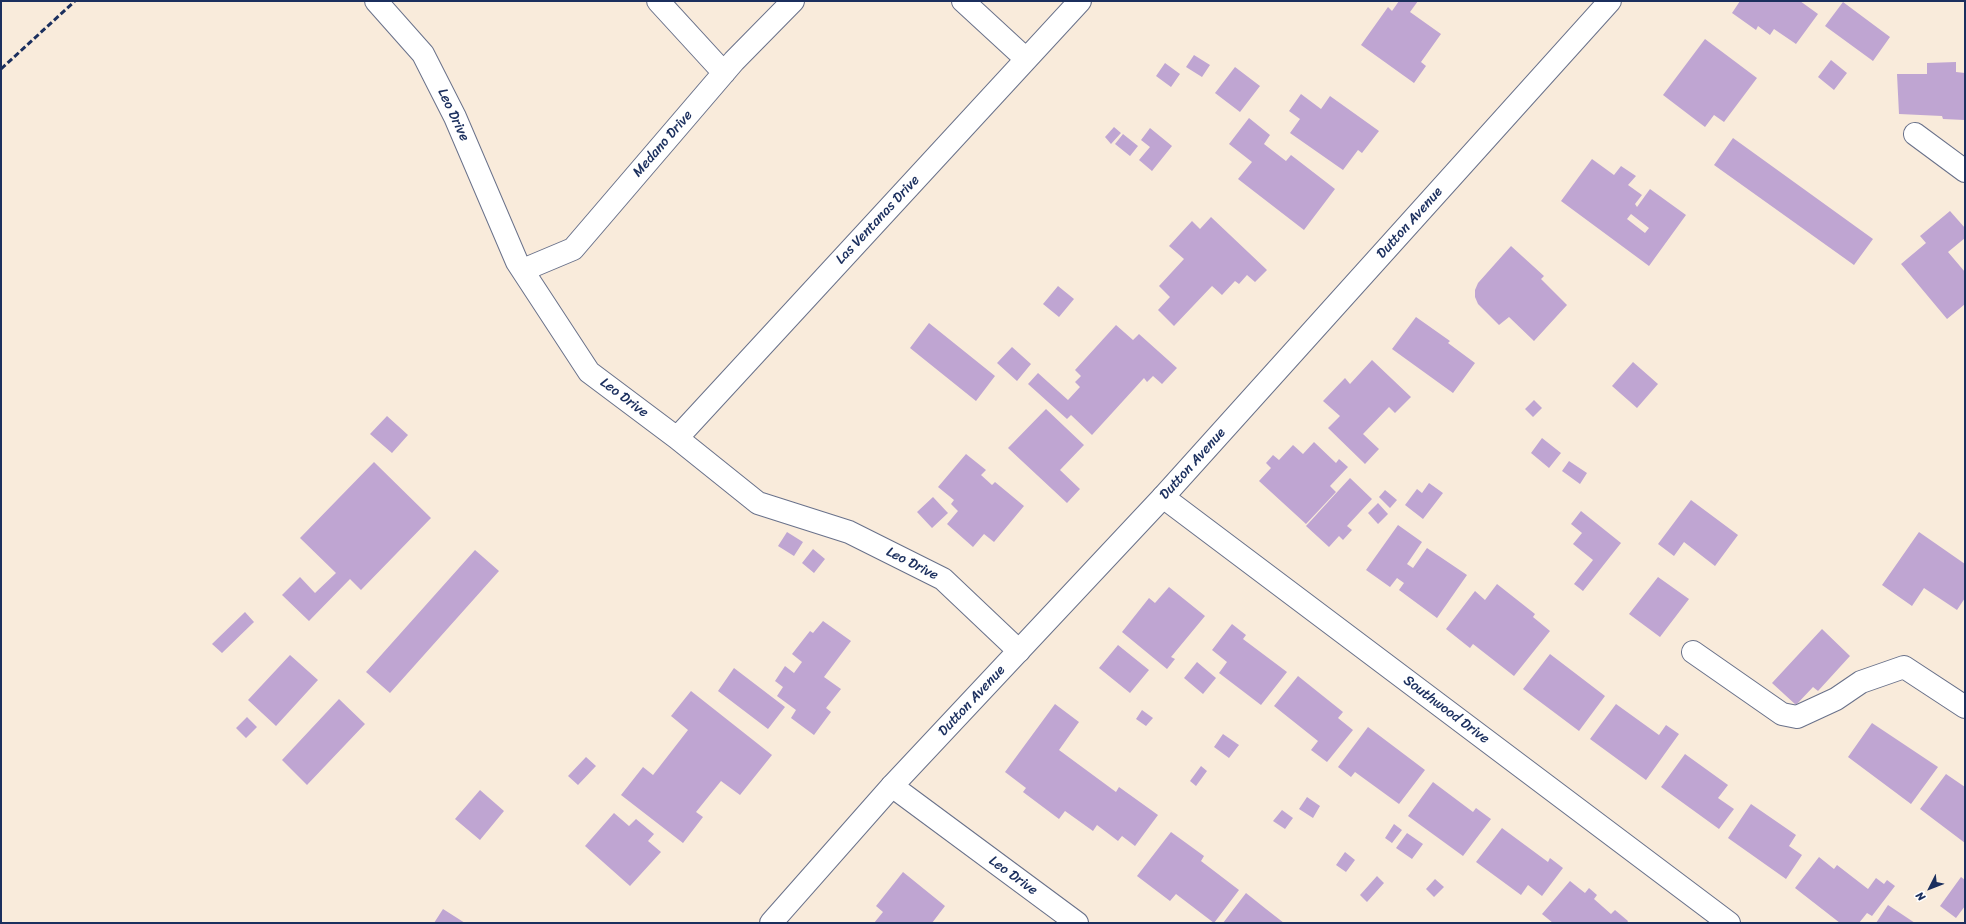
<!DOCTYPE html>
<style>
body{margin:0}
#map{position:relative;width:1966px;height:924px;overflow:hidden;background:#f9ebdb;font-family:Sriracha,sans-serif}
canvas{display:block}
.frame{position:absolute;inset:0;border:2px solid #1b2f5e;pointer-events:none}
.north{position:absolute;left:1910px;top:868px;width:40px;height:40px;-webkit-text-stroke:3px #fff;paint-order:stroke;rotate:228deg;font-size:11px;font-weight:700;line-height:16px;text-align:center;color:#1b2f5e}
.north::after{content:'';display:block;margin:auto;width:14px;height:18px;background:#1b2f5e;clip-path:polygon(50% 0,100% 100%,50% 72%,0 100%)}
</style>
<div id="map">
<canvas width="1966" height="924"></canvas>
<div class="frame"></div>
<div class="north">N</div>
</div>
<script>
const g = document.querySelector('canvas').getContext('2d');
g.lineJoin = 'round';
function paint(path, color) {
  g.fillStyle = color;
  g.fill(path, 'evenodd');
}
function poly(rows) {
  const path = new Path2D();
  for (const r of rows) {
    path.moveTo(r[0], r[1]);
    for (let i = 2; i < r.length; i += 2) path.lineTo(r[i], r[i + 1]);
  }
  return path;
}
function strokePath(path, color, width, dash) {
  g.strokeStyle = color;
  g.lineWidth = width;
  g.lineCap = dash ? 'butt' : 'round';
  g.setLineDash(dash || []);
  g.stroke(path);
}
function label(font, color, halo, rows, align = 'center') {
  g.font = font + ' Sriracha,sans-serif';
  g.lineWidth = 3;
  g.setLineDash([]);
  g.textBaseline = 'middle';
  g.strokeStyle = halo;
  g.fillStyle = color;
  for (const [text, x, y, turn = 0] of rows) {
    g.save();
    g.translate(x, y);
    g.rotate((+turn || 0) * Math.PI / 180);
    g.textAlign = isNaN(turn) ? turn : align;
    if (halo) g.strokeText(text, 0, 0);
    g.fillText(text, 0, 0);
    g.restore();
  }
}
const building = poly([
 [1399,1,1418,1,1410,12,1441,34,1421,62,1426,66,1414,83,1361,45,1388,7,1392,11],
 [1740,1,1800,1,1818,14,1796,44,1774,29,1770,35,1758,26,1756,30,1732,13],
 [1843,2,1890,37,1873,61,1825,26],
 [1705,39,1757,78,1724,122,1714,115,1705,127,1663,95],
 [1194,55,1210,65,1202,77,1186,67],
 [1831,60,1847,73,1834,90,1818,77],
 [1956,62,1956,72,1965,73,1965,120,1943,119,1942,116,1899,114,1897,74,1927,74,1927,63],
 [1165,63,1180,74,1171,87,1156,76],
 [1235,67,1260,86,1240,112,1215,93],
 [1301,94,1321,109,1330,96,1379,131,1362,153,1358,150,1343,170,1290,133,1300,119,1289,111],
 [1249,118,1270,135,1264,144,1286,161,1291,155,1335,189,1304,230,1238,179,1252,162,1229,144],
 [1114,127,1121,133,1111,144,1105,137],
 [1150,128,1172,146,1152,171,1139,160,1150,147,1141,140],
 [1123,134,1138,146,1130,156,1115,144],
 [1733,138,1873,239,1854,265,1714,165],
 [1592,159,1614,175,1621,166,1636,176,1628,185,1642,195,1635,204,1637,207,1650,189,1686,215,1649,266,1561,201],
 [1631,214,1649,228,1645,233,1627,219],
 [1950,211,1965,228,1965,238,1948,252,1965,272,1965,304,1947,319,1901,264,1926,243,1920,236],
 [1211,217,1267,270,1255,282,1247,275,1239,284,1235,281,1222,295,1212,286,1174,326,1158,310,1170,297,1159,286,1184,259,1169,246,1192,221,1200,229],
 [1511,246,1544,276,1541,279,1567,305,1534,341,1509,317,1499,325,1478,304,1475,297,1475,290,1478,283],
 [1058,286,1074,299,1059,317,1043,304],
 [1416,317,1450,341,1448,343,1475,363,1453,393,1392,349],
 [929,323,995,376,976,401,910,348],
 [1116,325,1133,340,1139,334,1177,368,1162,384,1153,376,1147,382,1144,378,1092,435,1071,415,1067,419,1028,384,1038,373,1068,400,1080,387,1075,382,1081,376,1075,370],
 [1012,347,1031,364,1017,381,997,363],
 [1372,360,1411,397,1395,413,1389,407,1363,434,1379,449,1365,464,1328,428,1340,416,1323,401,1345,378,1350,384],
 [1633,362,1658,384,1637,408,1612,386],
 [1534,400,1542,408,1533,417,1525,409],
 [1046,409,1084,445,1060,470,1080,489,1067,503,1008,448],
 [387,416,408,435,392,453,370,434],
 [1542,438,1561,453,1549,468,1531,453],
 [1314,442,1336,463,1339,459,1348,467,1330,486,1336,492,1306,524,1259,481,1271,468,1266,463,1273,455,1279,460,1293,445,1303,454],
 [966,454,986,470,981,475,992,485,995,482,1024,506,994,542,984,534,973,547,947,524,958,511,951,504,954,500,938,487],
 [1569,461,1587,473,1580,484,1562,471],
 [374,462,431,518,361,590,350,579,309,621,282,595,300,577,315,593,336,573,300,538],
 [1350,478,1372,499,1347,526,1352,530,1343,540,1339,536,1329,547,1306,526],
 [1429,483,1443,493,1423,519,1405,505,1417,489,1422,493],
 [1385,490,1397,500,1390,508,1379,497],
 [933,497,948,513,932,528,917,512],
 [1691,500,1738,535,1715,566,1684,542,1674,556,1658,544],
 [1378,503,1388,514,1378,524,1368,513],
 [1581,511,1621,543,1583,591,1574,584,1593,560,1573,544,1582,533,1571,524],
 [1398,525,1422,542,1407,564,1413,568,1427,548,1467,575,1437,618,1399,590,1404,583,1397,578,1390,587,1366,570],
 [787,532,803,542,794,556,778,546],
 [1919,532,1965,564,1965,598,1957,610,1924,588,1912,606,1882,585],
 [813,549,825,559,814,573,802,563],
 [475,550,499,571,390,693,366,672],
 [1658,577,1689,599,1660,637,1629,614],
 [1497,584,1535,614,1533,617,1550,631,1514,676,1473,644,1470,648,1446,629,1475,591,1485,600],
 [1169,587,1205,616,1171,657,1175,659,1167,669,1122,632,1149,598,1155,603],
 [245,612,254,622,222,653,212,644],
 [823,621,851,641,824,677,841,689,826,708,831,712,814,735,791,718,796,710,777,696,783,687,775,681,785,666,794,673,802,662,792,654,810,631,813,633],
 [1232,624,1246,635,1243,639,1287,672,1261,705,1219,673,1227,662,1212,650],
 [1822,629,1850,656,1818,691,1813,687,1796,705,1772,683],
 [1118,645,1149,670,1130,693,1099,668],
 [1550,654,1605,696,1579,731,1523,689],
 [290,655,318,680,276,726,248,700],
 [1197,662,1216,678,1203,694,1184,678],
 [734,668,785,707,768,729,718,691],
 [1298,676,1343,712,1338,718,1353,730,1327,762,1311,750,1318,741,1274,706],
 [691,691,772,755,740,795,721,781,696,812,703,817,683,843,621,795,643,767,653,775,688,730,671,716],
 [339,699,365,724,307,785,282,760],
 [1055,704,1079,722,1059,750,1116,792,1119,787,1158,815,1135,846,1122,836,1118,841,1097,825,1093,831,1065,811,1059,819,1023,792,1026,788,1005,772],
 [1616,704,1659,735,1666,725,1679,734,1646,780,1590,739],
 [1142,710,1153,718,1146,726,1136,719],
 [247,717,257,727,246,738,236,728],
 [1872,723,1938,767,1911,804,1848,757],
 [1368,727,1425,770,1399,804,1355,772,1351,777,1338,767],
 [1223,734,1239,745,1229,758,1214,747],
 [1685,754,1728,785,1718,798,1734,809,1719,829,1661,787],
 [586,757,596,766,578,785,568,776],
 [1201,766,1207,771,1196,786,1190,781],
 [1946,774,1965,787,1965,843,1920,809],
 [1433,782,1473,812,1476,808,1491,819,1463,856,1408,816],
 [480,790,504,811,480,840,455,819],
 [1307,797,1320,806,1313,818,1299,809],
 [1751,804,1796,835,1789,846,1802,855,1786,879,1728,838],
 [1282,810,1293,818,1285,829,1273,821],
 [614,813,629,826,636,819,654,834,648,841,661,852,630,886,585,846],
 [1394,824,1402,830,1392,843,1385,838],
 [1502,828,1548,862,1550,858,1563,868,1542,896,1528,885,1521,895,1476,862],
 [1171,832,1204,856,1201,861,1239,890,1214,923,1176,894,1170,901,1137,876],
 [1407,833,1423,844,1412,859,1396,848],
 [1345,852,1355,860,1346,872,1336,865],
 [1819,857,1834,869,1837,865,1868,889,1876,878,1884,884,1887,880,1895,886,1872,916,1867,913,1859,923,1840,923,1795,888],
 [903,872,945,906,932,923,874,923,883,912,876,906],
 [1377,876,1384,883,1367,902,1360,895],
 [1961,877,1965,880,1965,906,1956,918,1940,906],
 [1435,879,1444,887,1434,897,1426,889],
 [1570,881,1585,893,1589,888,1597,895,1594,899,1611,914,1615,910,1628,921,1627,923,1553,923,1542,914],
 [1246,893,1266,909,1284,923,1223,923],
 [1888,905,1915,923,1876,923],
 [443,909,465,923,434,923]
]);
const minor = poly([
 [376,1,423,54,455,117,517,262,589,372,677,438,758,503,849,532,943,579,1019,651],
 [658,1,724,73],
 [963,1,1026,59],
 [1915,134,1965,171],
 [523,270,573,249,734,61,793,1],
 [677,438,1080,1],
 [1163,497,1729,923],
 [1693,652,1782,714,1797,717,1836,699,1861,682,1904,667,1965,707],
 [892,786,1077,923]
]);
const major = poly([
 [771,923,892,786,1163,497,1610,1]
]);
const rail = poly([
 [1,69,75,1]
]);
const streetNames = [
 ["Leo Drive",453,115,65],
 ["Medano Drive",663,144,-49],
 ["Las Ventanas Drive",878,220,-47],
 ["Dutton Avenue",1410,223,-48],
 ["Leo Drive",624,398,37],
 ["Dutton Avenue",1193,464,-48],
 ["Leo Drive",912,564,27],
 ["Dutton Avenue",972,701,-47],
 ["Southwood Drive",1446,710,37],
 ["Leo Drive",1013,876,36]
];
paint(building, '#bfa5d2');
strokePath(minor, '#69718a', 24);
strokePath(major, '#69718a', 24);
strokePath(minor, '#fff', 22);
strokePath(major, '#fff', 22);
strokePath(rail, '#1b2f5e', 3, [6, 3]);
label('14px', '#1b2f5e', '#fff', streetNames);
</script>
